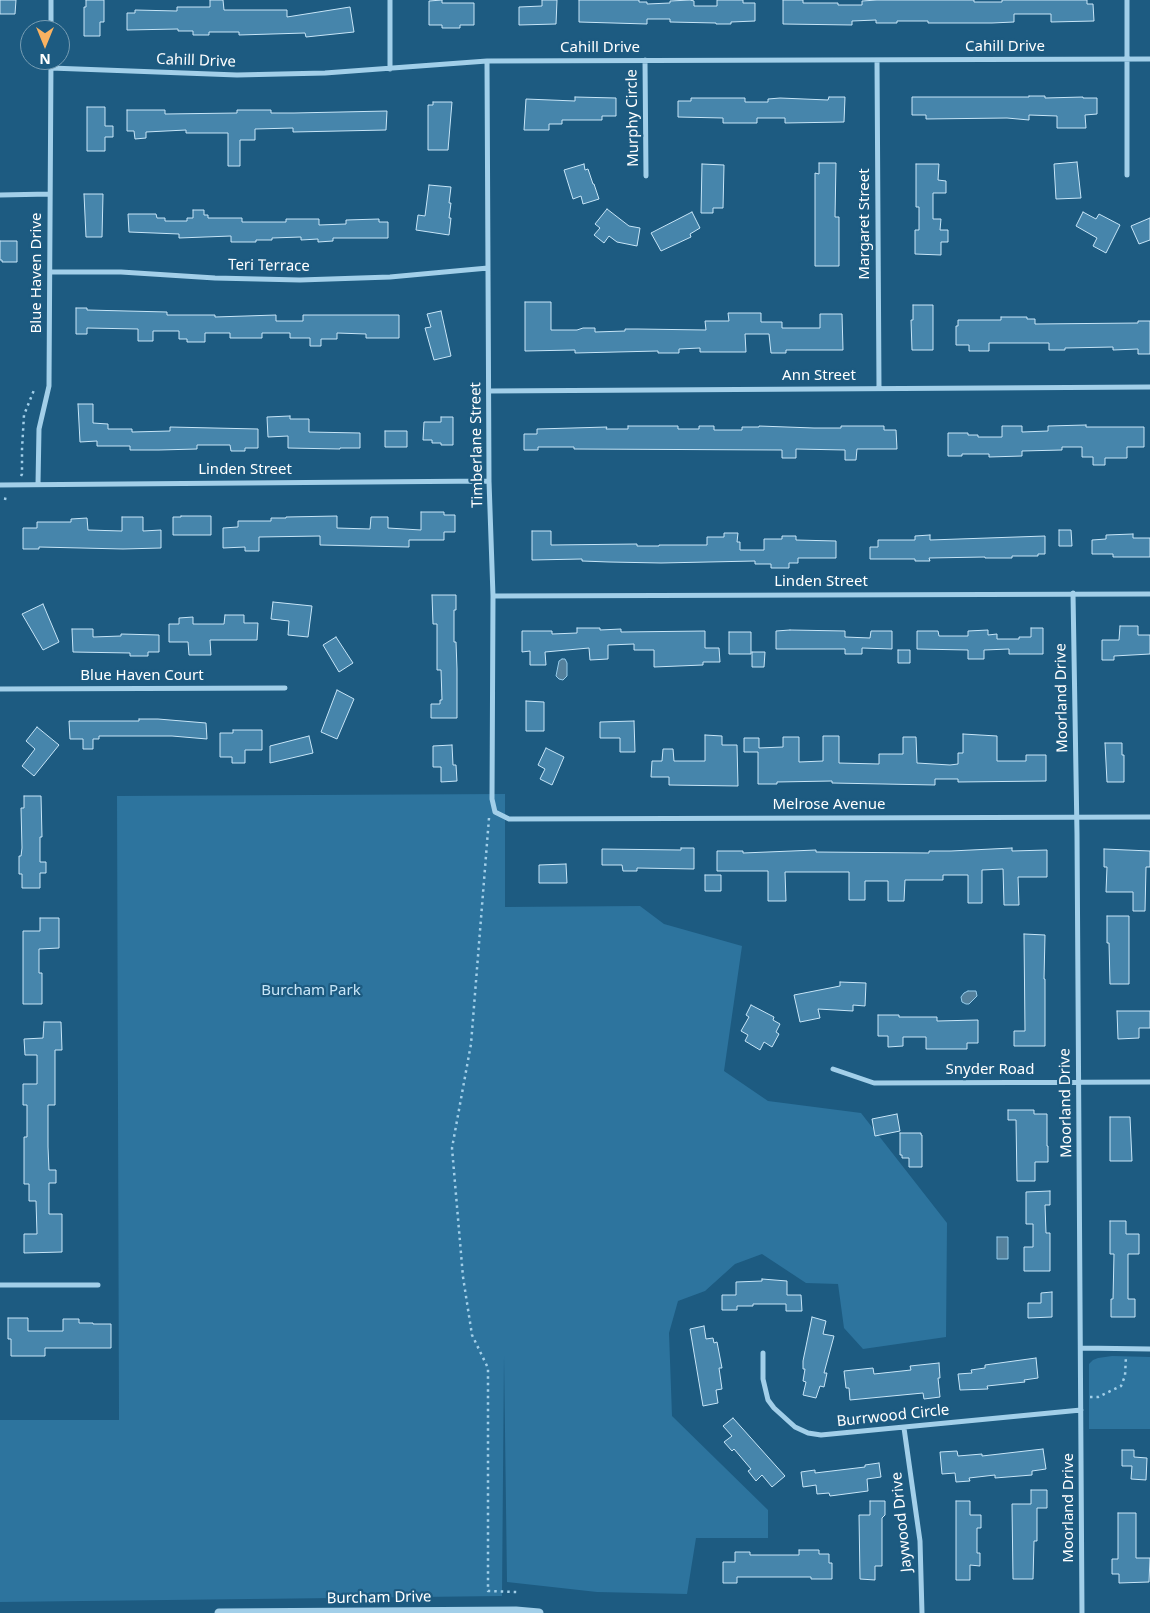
<!DOCTYPE html>
<style>
body{margin:0}
#map{position:relative;width:1150px;height:1613px;overflow:hidden;background:#1d5b81;font-family:"Noto Sans",sans-serif}
canvas{display:block}
.north{position:absolute;left:20px;top:20px;width:50px;height:50px;box-sizing:border-box;background:#1d5b81;border:1px solid #779db3;border-radius:50%;rotate:180deg;font-size:14px;font-weight:700;line-height:20px;text-align:center;color:#fff}
.north::after{content:'';display:block;margin:auto;width:18px;height:22px;background:#f9b261;clip-path:polygon(50% 0,100% 100%,50% 72%,0 100%)}
</style>
<div id="map">
<canvas width="1150" height="1613"></canvas>
<div class="north">N</div>
</div>
<script>
const g = document.querySelector('canvas').getContext('2d');
g.lineJoin = 'round';
function paint(path, color) {
  g.fillStyle = color;
  g.fill(path, 'evenodd');
}
function poly(rows) {
  const path = new Path2D();
  for (const r of rows) {
    path.moveTo(r[0], r[1]);
    for (let i = 2; i < r.length; i += 2) path.lineTo(r[i], r[i + 1]);
  }
  return path;
}
function strokePath(path, color, width, dash) {
  g.strokeStyle = color;
  g.lineWidth = width;
  g.lineCap = dash ? 'butt' : 'round';
  g.setLineDash(dash || []);
  g.stroke(path);
}
function label(font, color, halo, rows, align = 'center') {
  g.font = font + ' "Noto Sans",sans-serif';
  g.lineWidth = 4.5;
  g.setLineDash([]);
  g.textBaseline = 'middle';
  g.strokeStyle = halo;
  g.fillStyle = color;
  for (const [text, x, y, turn = 0] of rows) {
    g.save();
    g.translate(x, y);
    g.rotate((+turn || 0) * Math.PI / 180);
    g.textAlign = isNaN(turn) ? turn : align;
    if (halo) g.strokeText(text, 0, 0);
    g.fillText(text, 0, 0);
    g.restore();
  }
}
const green = poly([
 [505,794,505,907,640,906,664,924,742,946,724,1071,768,1101,861,1113,947,1223,946,1337,863,1349,844,1328,838,1284,806,1283,762,1254,735,1264,705,1291,678,1301,669,1333,672,1416,768,1510,768,1538,696,1538,687,1594,597,1592,507,1582,504,1356,502,1596,0,1602,0,1420,119,1420,117,796],
 [1112,1356,1150,1357,1150,1429,1089,1429,1089,1364,1093,1360,1098,1358]
]);
const water = poly([
 [562,659,565,659,567,663,567,676,563,680,559,679,556,676,559,661,562,659],
 [968,991,976,991,977,996,969,1004,966,1004,962,1002,961,997,964,993,968,991],
 [997,1237,1008,1237,1008,1259,997,1259,997,1237]
]);
const building = poly([
 [0,0,16,0,15,14,0,14,0,0],
 [86,0,104,0,104,22,100,22,100,36,84,36,84,7,86,7,86,0],
 [210,0,223,0,224,10,287,10,287,17,350,7,354,32,306,37,305,33,239,35,239,32,209,32,209,35,193,35,193,31,178,31,178,29,127,30,127,13,135,13,135,10,177,11,177,7,210,7,210,0],
 [442,0,442,3,474,3,474,25,460,25,460,28,442,28,442,25,429,25,429,1,442,0],
 [542,0,557,0,556,24,519,25,519,7,542,6,542,0],
 [579,0,639,0,639,2,647,2,647,4,670,3,670,1,690,0,694,1,694,6,717,6,717,0,743,0,743,3,755,3,755,21,731,22,731,24,716,24,716,23,670,22,670,19,647,19,647,24,579,22,579,0],
 [783,0,803,0,803,3,838,3,838,5,862,5,862,1,877,0,974,0,974,2,1002,2,1002,0,1087,0,1087,4,1093,4,1094,21,1051,22,1051,14,1014,14,1014,22,992,23,928,23,928,21,897,21,897,23,876,23,876,20,852,21,852,25,783,24,783,0],
 [1029,96,1045,96,1045,98,1083,97,1083,98,1097,98,1097,114,1085,115,1086,128,1057,128,1057,116,1029,115,1029,120,1007,118,926,119,926,115,912,115,912,97,1029,97,1029,96],
 [575,97,616,98,616,116,602,116,602,120,562,120,562,124,549,124,549,130,524,130,526,99,575,101,575,97],
 [829,97,845,97,844,122,785,123,785,118,757,118,757,123,723,123,723,118,678,117,678,101,691,101,691,98,745,98,745,102,768,102,768,99,780,98,828,100,829,97],
 [433,102,452,102,448,150,428,150,428,105,433,105,433,102],
 [87,107,105,107,105,126,113,126,113,137,105,137,105,151,87,151,87,107],
 [127,110,165,110,165,114,237,113,237,110,271,110,271,113,294,113,387,111,386,130,293,132,293,128,255,129,255,140,240,140,240,166,228,166,228,133,186,133,186,130,146,132,146,138,135,139,134,131,127,131,127,110],
 [1077,162,1081,198,1056,199,1054,164,1077,162],
 [819,163,836,163,835,217,839,217,839,266,815,266,815,173,819,174,819,163],
 [584,164,585,170,588,169,593,184,594,184,599,199,583,204,581,196,573,199,564,170,584,164],
 [702,164,724,165,723,208,713,208,713,213,701,213,702,164],
 [916,164,939,164,938,180,946,181,946,193,933,193,933,219,941,219,940,230,948,230,948,242,941,242,941,255,915,254,915,230,919,230,919,207,916,207,916,164],
 [429,185,451,187,449,203,451,203,449,218,451,218,449,235,416,230,418,215,425,216,429,185],
 [84,194,103,194,102,237,86,237,84,194],
 [607,209,629,226,640,228,637,246,617,242,609,236,604,243,594,235,600,228,595,224,607,209],
 [193,210,204,210,204,215,208,215,208,218,242,218,242,222,286,222,286,219,319,219,319,225,346,224,346,220,379,219,379,222,388,222,388,238,333,238,333,241,318,242,318,239,301,240,301,237,272,238,272,240,256,240,256,242,231,242,231,236,179,238,179,234,129,232,128,214,156,214,157,218,165,218,165,221,187,221,187,218,193,218,193,210],
 [692,212,700,228,690,234,691,237,661,251,651,233,692,212],
 [1083,212,1096,219,1099,214,1120,225,1106,253,1093,246,1097,238,1076,226,1083,212],
 [1150,218,1150,240,1139,244,1131,226,1150,218],
 [0,241,17,241,17,262,2,262,2,260,0,260,0,241],
 [525,302,551,302,551,330,577,330,583,328,595,328,595,332,625,331,625,329,638,329,706,330,705,321,729,321,728,313,761,313,761,322,782,322,782,328,820,328,820,314,842,314,843,350,786,350,786,353,771,353,769,334,745,334,746,352,700,352,700,348,679,349,679,353,658,353,658,351,575,353,575,350,525,351,525,302],
 [913,305,933,305,933,350,912,350,911,320,913,320,913,305],
 [76,308,87,308,87,310,167,312,167,315,215,315,215,317,276,315,276,321,303,321,303,315,399,315,399,338,366,338,366,334,337,333,337,339,321,339,321,346,310,346,310,338,290,338,290,333,262,333,262,338,230,338,230,333,205,333,205,342,187,342,187,339,179,339,179,331,153,331,153,341,138,341,138,329,87,328,87,334,76,334,76,308],
 [441,311,451,356,434,360,425,328,431,327,427,314,441,311],
 [1001,317,1027,317,1027,319,1035,319,1035,324,1138,323,1138,321,1150,321,1150,354,1138,354,1138,349,1113,350,1113,347,1065,348,1065,350,1049,350,1049,343,989,343,989,351,969,351,969,345,956,345,956,326,958,326,958,320,1001,320,1001,317],
 [78,404,93,404,93,423,108,424,108,429,132,429,132,432,170,431,170,427,258,429,258,448,245,448,245,451,231,451,230,445,197,445,197,449,159,450,130,450,130,446,97,446,97,441,80,442,78,404],
 [290,416,290,419,309,419,309,432,360,433,360,448,340,448,340,449,288,448,288,436,268,437,267,417,290,416],
 [441,417,453,417,453,445,441,445,441,443,432,443,432,440,423,440,424,422,441,422,441,417],
 [1086,425,1086,427,1144,427,1144,447,1127,447,1127,458,1105,458,1105,465,1093,465,1093,457,1082,457,1082,447,1062,447,1062,450,1022,451,1022,456,989,457,989,454,962,454,962,456,948,456,948,433,968,433,968,435,978,435,978,437,1002,437,1002,426,1022,426,1022,432,1048,431,1048,426,1086,425],
 [628,426,678,426,678,429,699,429,699,426,714,426,714,430,742,430,742,427,759,427,759,426,814,428,841,428,841,426,884,426,884,430,896,430,897,449,857,449,856,460,845,460,845,450,796,449,796,458,782,458,782,450,574,449,574,447,538,447,538,450,524,450,524,434,537,434,537,429,607,427,606,429,628,429,628,426],
 [385,431,407,431,407,447,385,447,385,431],
 [421,512,444,512,444,515,455,515,455,532,444,532,444,540,409,540,409,547,320,545,320,536,259,537,259,551,245,551,245,547,223,548,223,528,238,527,238,521,271,521,271,518,286,518,286,517,337,516,337,528,370,529,371,517,388,517,388,528,421,530,421,512],
 [181,516,211,516,211,535,173,535,173,517,181,517,181,516],
 [122,517,143,517,143,531,161,530,161,548,123,549,39,547,39,549,23,549,23,528,37,528,37,522,71,522,71,519,87,518,88,530,122,531,122,517],
 [1059,530,1071,530,1072,546,1059,546,1059,530],
 [532,531,551,531,551,545,637,544,637,546,659,546,659,545,707,545,707,537,724,537,724,533,738,533,737,542,740,542,740,550,764,550,764,539,782,539,782,536,796,536,796,540,836,541,836,558,798,558,798,563,789,563,789,568,771,568,771,564,755,564,755,561,661,563,609,562,582,561,582,559,532,560,532,531],
 [1133,534,1133,538,1150,538,1150,557,1113,557,1113,554,1092,554,1092,540,1106,539,1106,535,1133,534],
 [930,535,930,540,1045,536,1045,554,1038,554,1038,556,1012,556,1012,558,985,558,985,557,929,558,930,561,915,561,915,559,870,559,870,547,878,547,878,540,915,540,915,536,930,535],
 [432,595,456,595,456,610,454,610,454,642,456,642,457,669,457,718,431,718,431,704,440,704,440,700,442,700,441,670,437,670,437,624,433,624,432,595],
 [273,602,312,606,308,637,288,635,289,621,271,619,273,602],
 [43,604,59,642,43,650,22,614,43,604],
 [225,615,244,615,244,623,258,623,257,640,210,640,211,655,189,655,188,642,169,642,169,624,179,624,179,618,193,617,193,624,224,624,225,615],
 [1120,626,1138,626,1138,635,1150,635,1150,654,1114,656,1114,660,1102,660,1102,640,1119,640,1120,626],
 [577,628,600,628,600,630,621,629,621,632,705,631,705,648,719,648,720,662,703,662,703,665,654,667,654,650,634,650,634,644,608,645,608,659,590,660,589,648,545,652,546,665,530,665,530,651,522,652,522,631,552,631,552,634,577,633,577,628],
 [1031,628,1043,628,1043,654,1009,654,1009,649,984,650,984,659,968,659,968,650,917,649,917,631,938,631,939,636,968,636,968,631,988,630,988,635,997,634,997,639,1019,639,1019,637,1031,637,1031,628],
 [72,629,93,629,93,637,121,636,121,634,159,635,159,652,148,652,148,656,130,656,130,653,73,652,72,629],
 [790,630,845,631,845,637,870,638,871,631,892,631,892,649,862,648,862,654,845,654,845,649,776,649,776,631,790,630],
 [729,632,751,632,751,654,729,654,729,632],
 [336,637,353,663,339,672,323,645,336,637],
 [898,650,910,650,910,663,898,663,898,650],
 [752,652,765,652,764,667,752,667,752,652],
 [337,690,354,699,337,739,321,732,337,690],
 [526,701,544,702,544,731,526,731,526,701],
 [139,719,158,719,206,723,207,739,172,736,99,736,99,739,93,739,93,749,83,749,83,739,70,739,69,721,139,721,139,719],
 [634,721,635,752,620,752,620,738,600,738,600,722,634,721],
 [37,727,59,745,34,776,22,766,35,749,26,741,37,727],
 [233,730,262,730,262,750,245,750,245,763,232,763,232,757,220,757,220,733,233,733,233,730],
 [963,734,997,736,997,761,1026,761,1026,755,1046,755,1046,781,958,782,958,779,935,779,935,785,832,783,832,781,777,782,777,784,758,784,758,752,744,752,744,738,759,738,759,748,783,747,783,737,799,737,799,762,823,761,823,736,839,736,839,763,879,764,879,754,903,754,903,737,916,737,917,763,950,765,958,764,958,753,963,753,963,734],
 [705,735,722,736,722,745,737,745,738,786,669,785,669,777,651,777,652,761,662,761,663,749,673,749,674,761,705,761,705,735],
 [309,736,313,753,270,763,270,746,309,736],
 [1105,743,1122,743,1122,755,1124,755,1124,782,1107,782,1105,743],
 [452,745,453,765,456,765,457,781,441,782,441,767,433,767,433,746,452,745],
 [546,748,564,757,552,785,540,779,545,769,538,765,546,748],
 [24,796,41,796,42,837,40,837,40,862,46,862,46,873,40,873,40,888,22,888,22,874,19,874,19,856,21,856,22,848,21,808,24,808,24,796],
 [681,848,694,848,694,869,637,868,637,871,623,871,622,865,602,865,602,849,681,850,681,848],
 [1012,848,1012,851,1047,850,1047,877,1018,877,1019,905,1004,905,1003,869,982,870,982,903,968,903,968,875,943,875,943,880,905,880,904,901,888,901,888,881,865,881,865,900,849,900,849,872,785,872,786,901,768,901,768,871,717,871,717,851,743,851,743,853,816,850,816,852,929,853,929,851,951,851,1012,848],
 [1104,849,1150,851,1150,867,1146,867,1145,911,1133,911,1133,892,1106,892,1107,867,1104,867,1104,849],
 [566,864,567,883,539,883,539,865,566,864],
 [705,875,721,875,721,891,705,891,705,875],
 [1107,916,1129,916,1129,984,1110,984,1109,943,1107,943,1107,916],
 [40,918,59,918,59,948,39,949,39,973,42,973,42,1004,23,1004,23,931,40,931,40,918],
 [1024,934,1045,935,1044,979,1045,979,1045,1046,1014,1046,1014,1031,1025,1031,1024,934],
 [840,982,866,983,865,1006,853,1005,853,1011,818,1009,820,1018,800,1022,794,995,840,986,840,982],
 [751,1005,774,1017,773,1020,780,1024,776,1032,779,1034,772,1047,764,1042,760,1050,745,1041,748,1035,741,1031,749,1017,746,1015,751,1005],
 [1117,1011,1150,1011,1150,1028,1139,1028,1139,1038,1118,1039,1117,1011],
 [878,1015,899,1015,899,1017,937,1017,937,1021,978,1020,978,1043,967,1043,967,1049,926,1049,926,1037,903,1037,903,1046,888,1047,888,1036,878,1036,878,1015],
 [44,1022,61,1022,62,1050,55,1050,55,1105,48,1105,48,1147,49,1170,56,1170,56,1183,49,1183,49,1214,62,1214,62,1252,24,1253,24,1234,37,1234,36,1201,29,1201,29,1184,24,1184,24,1137,27,1137,27,1105,23,1105,23,1084,37,1084,37,1055,25,1055,24,1039,43,1038,44,1022],
 [1008,1110,1034,1110,1034,1114,1047,1114,1047,1146,1048,1146,1048,1162,1035,1162,1035,1181,1017,1181,1016,1120,1008,1120,1008,1110],
 [897,1114,900,1131,875,1136,872,1119,897,1114],
 [1110,1117,1130,1117,1132,1161,1110,1161,1110,1117],
 [900,1133,921,1133,921,1135,922,1135,922,1167,909,1167,909,1158,902,1158,902,1155,900,1155,900,1133],
 [1050,1191,1050,1205,1045,1205,1046,1233,1050,1233,1050,1271,1024,1271,1024,1247,1033,1247,1033,1224,1026,1224,1026,1192,1050,1191],
 [1110,1221,1126,1221,1126,1234,1139,1234,1139,1254,1128,1254,1128,1299,1135,1299,1135,1317,1111,1317,1111,1299,1113,1299,1114,1254,1110,1254,1110,1221],
 [762,1279,787,1281,787,1295,801,1295,802,1311,786,1311,786,1304,753,1304,753,1306,737,1306,737,1310,722,1310,722,1295,736,1295,736,1282,762,1281,762,1279],
 [1052,1292,1052,1317,1028,1318,1028,1303,1041,1303,1041,1293,1052,1292],
 [812,1317,826,1321,823,1334,834,1336,824,1373,827,1373,824,1387,820,1386,816,1398,803,1395,806,1382,803,1381,805,1369,803,1369,803,1361,812,1317],
 [8,1318,28,1318,28,1331,63,1331,63,1319,79,1319,79,1323,93,1323,93,1324,111,1324,111,1348,45,1348,45,1356,11,1356,11,1339,8,1339,8,1318],
 [704,1326,706,1339,713,1338,714,1343,717,1342,722,1368,719,1368,722,1389,716,1390,718,1403,703,1406,690,1329,704,1326],
 [1036,1358,1038,1378,1024,1380,1025,1382,987,1386,988,1389,960,1390,958,1374,972,1373,971,1370,985,1368,985,1365,1036,1358],
 [939,1363,940,1378,938,1378,940,1397,924,1399,923,1393,850,1400,849,1388,846,1388,844,1371,873,1368,874,1374,911,1370,910,1366,939,1363],
 [733,1418,785,1476,772,1487,762,1475,756,1481,748,1471,751,1469,734,1449,732,1451,724,1442,732,1436,723,1426,733,1418],
 [1043,1449,1046,1469,1032,1471,1032,1475,995,1478,995,1475,969,1478,970,1481,956,1482,955,1473,942,1474,940,1452,957,1451,958,1456,982,1454,982,1456,1043,1449],
 [1122,1450,1134,1450,1134,1457,1147,1458,1146,1480,1131,1479,1132,1466,1122,1466,1122,1450],
 [879,1463,881,1477,867,1479,868,1491,830,1496,829,1493,817,1494,816,1485,803,1487,801,1472,815,1470,815,1473,865,1467,865,1465,879,1463],
 [1031,1490,1047,1490,1047,1508,1037,1508,1037,1541,1034,1541,1033,1579,1013,1579,1012,1504,1031,1504,1031,1490],
 [870,1501,885,1501,885,1515,882,1518,882,1566,875,1566,875,1580,860,1579,859,1515,870,1515,870,1501],
 [956,1501,970,1501,970,1515,981,1515,981,1528,977,1528,977,1553,980,1553,980,1566,970,1565,970,1580,956,1580,956,1501],
 [1118,1513,1136,1513,1136,1558,1150,1558,1149,1582,1119,1583,1119,1574,1112,1574,1112,1559,1118,1559,1118,1513],
 [799,1550,819,1550,819,1554,829,1554,829,1563,832,1563,832,1579,811,1579,811,1577,737,1577,737,1583,723,1583,723,1562,735,1562,735,1552,750,1552,750,1555,799,1555,799,1550]
]);
const path = poly([
 [21,476,22,474,22,449,24,415,34,390],
 [5,500,6,494],
 [489,818,471,1044,452,1148,463,1277,472,1335,488,1368,488,1591,517,1592],
 [1090,1397,1098,1397,1121,1386,1125,1376,1126,1356]
]);
const minor = poly([
 [390,0,390,69],
 [1127,0,1127,175],
 [51,30,51,0],
 [645,60,646,176],
 [877,60,879,388],
 [487,61,489,481,493,596,492,799,495,812,509,819,1150,817],
 [51,68,237,75,325,73,487,61,1150,59],
 [0,195,50,194],
 [50,272,121,272,215,278,300,280,390,277,488,268],
 [489,391,1150,387],
 [38,484,39,429,49,386,51,60],
 [0,485,489,481],
 [1073,593,1077,834,1082,1613],
 [493,596,1150,594],
 [0,689,285,688],
 [833,1069,874,1083,1150,1082],
 [0,1285,98,1285],
 [1081,1348,1150,1349],
 [763,1353,763,1379,768,1400,774,1408,795,1427,808,1433,821,1435,1081,1410],
 [904,1428,920,1541,922,1613]
]);
const tertiary = poly([
 [219,1613,516,1611,539,1613]
]);
const streetNames = [
 ["Cahill Drive",1005,47],
 ["Cahill Drive",600,48],
 ["Cahill Drive",196,61,2],
 ["Murphy Circle",633,118,-91],
 ["Margaret Street",865,224,-90],
 ["Teri Terrace",269,266,1],
 ["Blue Haven Drive",37,273,-90],
 ["Ann Street",819,376],
 ["Timberlane Street",477,445,-91],
 ["Linden Street",245,470],
 ["Linden Street",821,582],
 ["Blue Haven Court",142,676],
 ["Moorland Drive",1062,698,-91],
 ["Melrose Avenue",829,805],
 ["Snyder Road",990,1070],
 ["Moorland Drive",1066,1103,-91],
 ["Burrwood Circle",893,1416,-6],
 ["Moorland Drive",1069,1508,-90],
 ["Jaywood Drive",902,1522,-96],
 ["Burcham Drive",379,1598,-1]
];
const parkNames = [
 ["Burcham Park",311,991]
];
paint(green, '#2d749e');
paint(water, '#55819c');
strokePath(water, '#96cceb', 1);
paint(building, '#4685ab');
strokePath(building, '#c7e5f7', 1);
strokePath(path, '#a2cfe9', 2.5, [2.5, 4]);
strokePath(minor, '#a2cfe9', 5);
strokePath(tertiary, '#a2cfe9', 9);
label('15px', '#fff', '#1d5b81', streetNames);
label('15px', '#c7e5f7', '#1d5b81', parkNames);
</script>
